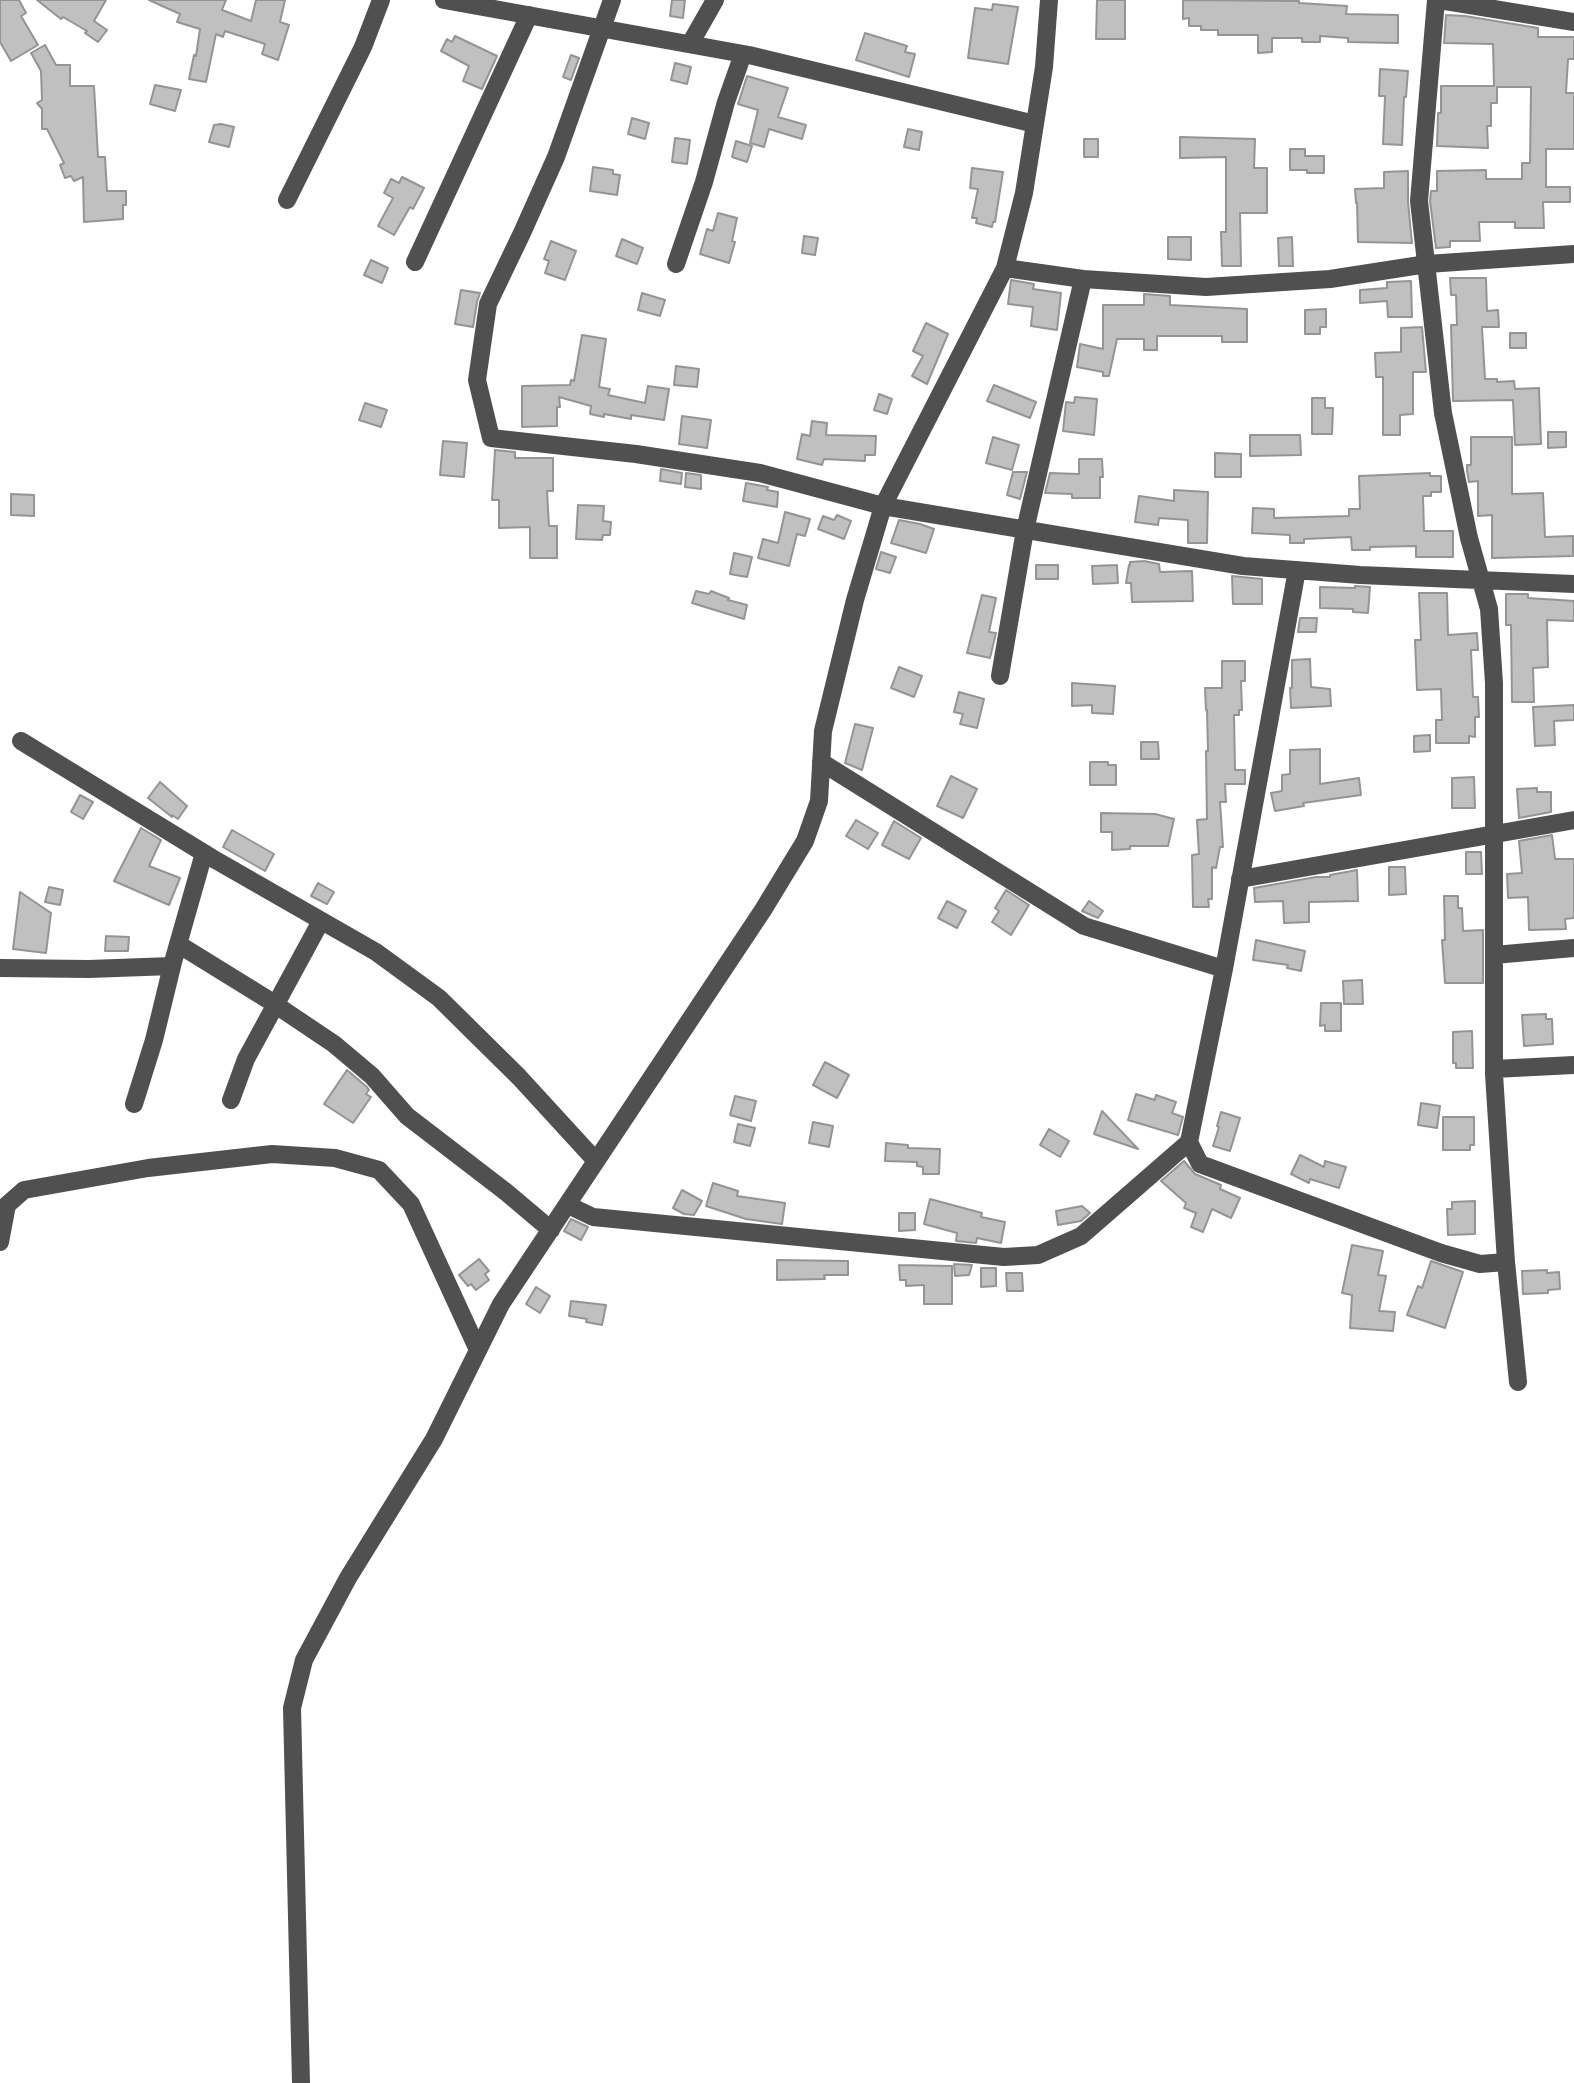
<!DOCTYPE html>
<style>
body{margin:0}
canvas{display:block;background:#fff}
</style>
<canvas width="1574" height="2083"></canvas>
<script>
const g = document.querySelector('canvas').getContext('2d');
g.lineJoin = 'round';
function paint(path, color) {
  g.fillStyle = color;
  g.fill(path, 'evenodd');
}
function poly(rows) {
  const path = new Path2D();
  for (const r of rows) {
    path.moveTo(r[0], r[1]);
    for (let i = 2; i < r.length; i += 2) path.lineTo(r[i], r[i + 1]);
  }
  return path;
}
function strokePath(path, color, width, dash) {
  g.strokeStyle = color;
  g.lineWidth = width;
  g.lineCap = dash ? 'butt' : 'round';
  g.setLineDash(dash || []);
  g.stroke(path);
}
const building = poly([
 [0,0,19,0,26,13,21,16,38,45,11,61,0,42,0,0],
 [37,0,106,0,94,21,107,30,98,42,85,33,87,31,63,17,61,19,37,0],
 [149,0,226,0,222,10,251,21,256,0,285,0,280,22,289,25,278,60,262,54,265,44,225,31,223,37,216,34,206,82,189,79,194,55,196,56,200,29,177,22,180,14,149,0],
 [672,0,685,0,683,18,670,16,672,0],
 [1097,0,1125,0,1125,39,1096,39,1097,0],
 [1183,0,1299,1,1299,3,1347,6,1346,14,1398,15,1398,43,1348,42,1348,38,1320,36,1320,42,1302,42,1302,38,1272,38,1272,52,1258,53,1258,35,1218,35,1218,30,1201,30,1201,26,1189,26,1189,18,1183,19,1183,0],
 [993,4,1018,7,1008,64,968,58,975,8,992,10,993,4],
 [1446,15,1465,16,1538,28,1538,37,1574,37,1574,59,1568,59,1566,93,1574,93,1574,149,1546,149,1546,187,1570,187,1570,202,1543,202,1544,228,1515,228,1515,222,1479,222,1480,241,1450,241,1450,247,1436,248,1430,201,1431,191,1437,191,1437,171,1486,170,1486,179,1522,179,1522,163,1530,163,1531,87,1497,87,1497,103,1491,103,1491,126,1487,126,1488,148,1437,146,1438,113,1441,113,1441,86,1494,86,1493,44,1444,43,1446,15],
 [865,33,907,46,905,52,915,54,909,77,856,60,865,33],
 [455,36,497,56,482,89,463,81,469,66,441,51,447,39,452,42,455,36],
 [45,45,56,65,70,65,70,86,94,86,98,157,105,157,107,191,126,191,126,205,123,205,123,219,84,222,83,177,74,181,71,176,65,178,60,165,64,163,47,129,42,129,42,109,37,103,42,100,41,71,31,53,45,45],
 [571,55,579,58,571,80,563,77,571,55],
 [675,63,691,67,687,84,671,80,675,63],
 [1380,69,1408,71,1406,97,1404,97,1402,145,1383,144,1385,96,1379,96,1380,69],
 [747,76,788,88,778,117,806,125,802,139,769,129,764,147,750,143,758,110,738,104,747,76],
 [155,85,181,90,175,111,150,104,155,85],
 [632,118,649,123,645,139,628,134,632,118],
 [221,124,234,127,229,147,209,142,214,125,221,124],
 [908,129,922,132,919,150,904,147,908,129],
 [1180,137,1255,139,1254,168,1267,168,1267,213,1240,213,1241,266,1222,266,1221,232,1226,232,1226,157,1180,158,1180,137],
 [675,138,690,140,687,164,672,162,675,138],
 [1084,139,1098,139,1098,157,1084,157,1084,139],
 [736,141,752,146,747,162,732,157,736,141],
 [1290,149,1305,149,1305,156,1324,156,1324,173,1307,173,1307,170,1290,170,1290,149],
 [593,167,613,170,613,174,620,175,617,195,590,191,593,167],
 [972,168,1003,172,995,222,993,222,992,227,976,223,977,218,972,218,978,189,970,188,972,168],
 [1408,171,1408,202,1412,243,1358,242,1357,203,1356,203,1355,189,1384,188,1384,172,1408,171],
 [402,177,424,188,413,209,410,207,394,235,378,226,393,198,384,193,391,179,399,183,402,177],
 [718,213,737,218,732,241,735,242,729,263,700,254,707,229,713,231,718,213],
 [804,236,818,238,815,255,802,253,804,236],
 [1168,237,1191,237,1191,260,1168,259,1168,237],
 [1292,237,1293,266,1279,266,1278,238,1292,237],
 [622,239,643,248,637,264,616,256,622,239],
 [551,241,576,251,565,280,545,273,549,261,544,259,551,241],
 [371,260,388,268,382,283,364,275,371,260],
 [1450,278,1486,278,1487,311,1498,310,1499,327,1482,327,1485,379,1497,379,1497,382,1514,381,1515,389,1539,388,1541,444,1515,445,1513,400,1453,401,1451,325,1457,325,1456,295,1451,295,1450,278],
 [1011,280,1034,284,1033,289,1061,293,1057,330,1031,326,1033,307,1008,304,1011,280],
 [1411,281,1412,317,1388,317,1387,301,1360,303,1360,290,1387,288,1387,282,1411,281],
 [461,290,480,293,477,302,473,327,455,324,461,290],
 [642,293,665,300,660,316,638,310,642,293],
 [1144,294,1170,296,1170,305,1247,309,1247,342,1222,342,1222,336,1157,336,1157,350,1144,350,1144,339,1117,339,1109,376,1103,376,1103,372,1077,367,1080,344,1103,349,1103,305,1144,305,1144,294],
 [1326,309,1326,327,1320,327,1320,334,1305,334,1305,310,1326,309],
 [926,323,948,334,927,384,912,376,923,356,913,351,926,323],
 [1422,327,1426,372,1413,372,1413,414,1400,415,1400,435,1383,435,1383,377,1376,377,1375,353,1401,352,1401,328,1422,327],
 [1510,333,1526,333,1526,348,1510,348,1510,333],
 [582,335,606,339,599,387,610,389,608,395,645,403,648,386,669,389,664,420,631,415,631,419,604,414,604,417,590,414,591,406,559,397,560,407,557,407,557,426,522,427,522,386,570,385,571,380,574,381,582,335],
 [676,366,699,369,697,387,674,385,676,366],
 [994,385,1036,402,1030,418,987,401,994,385],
 [879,394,892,399,887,414,874,410,879,394],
 [1075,397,1097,399,1094,435,1063,431,1066,402,1074,403,1075,397],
 [1312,398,1325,398,1325,408,1333,408,1332,434,1312,434,1312,398],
 [365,403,387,410,381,427,359,420,365,403],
 [682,416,711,420,707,448,679,444,682,416],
 [812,421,827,423,826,435,876,436,875,455,865,455,865,461,824,459,822,465,797,459,802,434,810,436,812,421],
 [1548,432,1566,432,1566,447,1548,448,1548,432],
 [1250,435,1300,435,1301,455,1250,456,1250,435],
 [993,437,1019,445,1012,470,986,463,993,437],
 [1471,437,1512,437,1512,494,1543,493,1545,537,1573,536,1573,556,1492,558,1492,515,1478,516,1478,481,1469,482,1467,471,1467,465,1471,465,1471,437],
 [443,441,467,443,464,477,440,475,443,441],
 [495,450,515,452,515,458,553,458,553,491,547,491,549,526,557,526,557,558,530,558,530,527,499,528,499,500,492,500,495,450],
 [1215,453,1241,454,1241,477,1215,477,1215,453],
 [1079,459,1102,459,1103,477,1100,477,1100,498,1072,498,1072,494,1045,493,1050,473,1079,474,1079,459],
 [661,469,682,473,681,484,660,481,661,469],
 [1013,472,1027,472,1020,499,1007,495,1013,472],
 [686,473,701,475,701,489,685,487,686,473],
 [1430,473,1430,476,1441,476,1441,492,1431,492,1431,496,1423,496,1424,531,1453,531,1453,557,1416,557,1416,546,1370,547,1370,550,1352,550,1351,537,1304,539,1304,543,1290,543,1290,535,1252,533,1253,508,1274,509,1274,518,1349,516,1349,509,1360,509,1359,476,1430,473],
 [746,483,768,487,767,490,778,492,777,507,743,501,746,483],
 [1174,490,1208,492,1207,543,1188,543,1188,520,1159,518,1158,525,1135,522,1139,496,1174,501,1174,490],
 [11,494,34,495,34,516,11,515,11,494],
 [578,505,604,506,603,521,611,522,610,535,603,535,602,540,576,539,578,505],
 [785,512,810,519,805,536,797,534,789,566,758,558,763,539,778,543,785,512],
 [837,515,851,521,844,539,818,529,823,516,834,520,837,515],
 [899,520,920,524,934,529,926,553,891,543,899,520],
 [881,552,896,557,890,573,876,569,881,552],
 [734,553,752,557,747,577,730,574,734,553],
 [1144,561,1159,564,1160,572,1192,571,1193,601,1132,602,1131,583,1126,583,1129,565,1130,565,1130,562,1144,561],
 [1036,565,1058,565,1058,579,1036,579,1036,565],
 [1117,565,1118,583,1093,584,1092,566,1117,565],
 [1232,576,1262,579,1262,604,1233,604,1232,576],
 [1355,586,1370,587,1368,613,1353,612,1353,609,1320,608,1320,587,1355,588,1355,586],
 [696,591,709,594,711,591,729,598,728,600,747,605,744,619,692,603,696,591],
 [1419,593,1447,593,1448,635,1477,633,1478,650,1471,650,1473,697,1478,697,1479,717,1475,717,1475,737,1469,736,1469,743,1436,743,1436,720,1442,720,1441,689,1417,690,1415,640,1421,640,1419,593],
 [1506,594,1528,594,1528,598,1574,601,1574,621,1547,620,1548,667,1533,668,1534,702,1512,702,1511,625,1506,625,1506,594],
 [982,595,996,598,989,632,996,633,990,658,967,653,982,595],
 [1300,618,1317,618,1316,632,1298,632,1300,618],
 [1310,659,1311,687,1330,689,1331,706,1291,708,1290,688,1292,688,1292,660,1310,659],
 [1222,661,1245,661,1245,681,1241,681,1242,710,1239,710,1239,715,1234,715,1235,770,1245,770,1245,784,1225,784,1226,802,1220,802,1223,847,1220,847,1216,868,1212,867,1212,899,1208,899,1209,907,1193,907,1192,855,1199,854,1197,820,1207,819,1206,751,1208,751,1207,710,1206,710,1205,688,1222,688,1222,661],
 [899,667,922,676,914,697,891,688,899,667],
 [1072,683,1115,686,1113,714,1092,713,1092,705,1072,706,1072,683],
 [959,692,984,699,977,728,960,724,963,714,954,712,959,692],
 [1574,705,1574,720,1554,721,1555,745,1535,746,1533,707,1574,705],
 [855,724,873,728,862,770,845,763,855,724],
 [1430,735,1430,751,1414,752,1414,736,1430,735],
 [1141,742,1158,742,1159,759,1141,759,1141,742],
 [1320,749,1320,784,1359,778,1361,795,1303,803,1304,806,1275,811,1271,793,1282,791,1282,775,1290,774,1290,750,1320,749],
 [1090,762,1108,762,1108,765,1116,765,1116,785,1090,785,1090,762],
 [951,776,977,789,963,818,937,806,951,776],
 [1474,777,1475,808,1452,808,1452,778,1474,777],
 [160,782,187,806,178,819,172,815,172,817,148,798,160,782],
 [1537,788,1537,792,1551,792,1551,812,1519,818,1517,789,1537,788],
 [80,795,93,802,83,819,71,812,80,795],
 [1101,813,1155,814,1174,819,1168,846,1130,846,1130,849,1112,850,1112,832,1101,832,1101,813],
 [856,820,878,833,868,849,846,836,856,820],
 [894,821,921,838,909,859,882,845,894,821],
 [141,828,161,840,149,866,180,878,169,905,114,881,141,828],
 [232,830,274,854,265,871,223,847,232,830],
 [1552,835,1555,859,1574,859,1574,918,1565,919,1566,929,1529,930,1528,897,1508,898,1507,874,1522,873,1519,841,1552,835],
 [1466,852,1481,852,1482,874,1466,874,1466,852],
 [1389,867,1405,867,1406,894,1389,895,1389,867],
 [1357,870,1358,901,1309,902,1309,922,1284,923,1283,901,1255,902,1254,888,1316,877,1330,877,1330,875,1357,870],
 [318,883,334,892,327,904,311,896,318,883],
 [49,887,63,890,60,905,45,902,49,887],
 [1006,890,1029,905,1011,935,992,922,999,911,995,908,1006,890],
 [20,892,51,913,46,953,13,949,20,892],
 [1444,896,1458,896,1458,908,1462,908,1463,931,1483,930,1483,983,1445,983,1442,940,1445,940,1444,896],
 [947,901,966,911,957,928,938,918,947,901],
 [1089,901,1103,911,1098,918,1082,911,1089,901],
 [106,936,129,937,128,951,105,951,106,936],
 [1256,940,1305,951,1301,971,1287,968,1288,965,1253,960,1256,940],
 [1362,980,1363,1004,1344,1004,1343,981,1362,980],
 [1321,1003,1341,1003,1341,1031,1325,1031,1325,1025,1320,1026,1321,1003],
 [1546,1014,1546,1019,1552,1019,1553,1044,1524,1046,1522,1015,1546,1014],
 [1472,1031,1473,1068,1456,1068,1456,1063,1453,1063,1453,1032,1472,1031],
 [825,1062,849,1075,837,1098,813,1085,825,1062],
 [347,1070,367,1087,369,1090,366,1094,371,1097,353,1123,324,1104,347,1070],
 [1136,1094,1155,1100,1156,1095,1176,1102,1172,1113,1183,1117,1178,1135,1128,1120,1136,1094],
 [735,1096,756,1101,751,1121,730,1115,735,1096],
 [1421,1103,1440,1106,1437,1128,1418,1125,1421,1103],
 [1102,1111,1138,1149,1094,1134,1102,1111],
 [1221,1112,1240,1118,1230,1151,1213,1146,1219,1127,1217,1126,1221,1112],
 [1443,1117,1474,1117,1474,1145,1470,1145,1470,1150,1443,1150,1443,1117],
 [813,1122,833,1126,829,1147,809,1143,813,1122],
 [738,1124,755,1128,750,1146,734,1142,738,1124],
 [1049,1129,1069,1141,1060,1157,1040,1145,1049,1129],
 [886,1143,908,1145,908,1148,940,1149,939,1174,923,1174,923,1167,917,1166,917,1162,885,1161,886,1143],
 [1300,1155,1324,1167,1325,1161,1346,1167,1339,1188,1310,1179,1309,1183,1291,1174,1300,1155],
 [1184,1161,1195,1174,1221,1185,1220,1189,1240,1198,1231,1218,1212,1209,1203,1232,1191,1227,1196,1213,1184,1208,1186,1203,1161,1181,1184,1161],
 [713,1183,738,1191,737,1196,785,1203,782,1224,746,1219,706,1206,713,1183],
 [682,1190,702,1201,694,1215,684,1214,673,1208,682,1190],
 [930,1199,982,1213,981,1217,1005,1222,1001,1243,977,1238,976,1243,956,1241,957,1233,924,1224,930,1199],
 [1475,1201,1475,1234,1448,1235,1447,1209,1452,1209,1452,1202,1475,1201],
 [1082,1206,1090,1213,1081,1221,1058,1225,1056,1211,1082,1206],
 [899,1213,915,1213,915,1230,899,1231,899,1213],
 [571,1219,588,1227,581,1240,564,1231,571,1219],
 [1352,1245,1383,1251,1378,1275,1386,1276,1379,1311,1395,1312,1393,1331,1350,1328,1352,1295,1342,1293,1352,1245],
 [479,1259,489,1271,485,1274,489,1280,476,1290,471,1284,468,1286,459,1275,479,1259],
 [777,1260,848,1261,848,1275,824,1275,825,1279,777,1280,777,1260],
 [1431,1261,1463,1272,1445,1328,1407,1315,1418,1286,1422,1288,1431,1261],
 [954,1264,972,1265,969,1275,955,1276,954,1264],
 [899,1265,952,1266,952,1304,924,1304,924,1285,906,1286,906,1280,900,1280,899,1265],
 [981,1268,996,1268,996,1286,981,1287,981,1268],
 [1547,1270,1547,1273,1559,1272,1560,1289,1548,1290,1548,1293,1523,1294,1522,1271,1547,1270],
 [1006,1273,1022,1273,1023,1291,1007,1291,1006,1273],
 [536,1287,550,1296,540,1313,526,1304,536,1287],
 [571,1301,606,1305,602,1325,586,1322,587,1319,569,1316,571,1301]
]);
const minor = poly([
 [444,0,749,55,1035,124],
 [612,0,556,157,522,233,488,304,477,380,491,438,636,454,760,473,883,506,1243,566,1360,575,1574,584],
 [1436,0,1419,201,1443,413,1469,538,1489,609,1494,683,1494,1074,1506,1262,1518,1382],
 [1439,0,1574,22],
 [690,44,715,0],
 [287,200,363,47,381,0],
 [415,262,529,15],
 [676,264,704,182,726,102,743,54],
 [1005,268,1083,279,1206,287,1330,279,1427,264,1574,254],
 [1297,570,1224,969,1189,1142,1200,1164,1441,1253,1480,1264,1506,1262],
 [1000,676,1025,530,1083,279],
 [21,741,212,858,376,952,439,998,519,1077,596,1161],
 [821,762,1084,926,1224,969],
 [1240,879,1574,820],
 [178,944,267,999,334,1044,372,1076,407,1116,506,1192,551,1230],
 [1494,955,1574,948],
 [0,968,89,969,172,966],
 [1494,1069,1574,1065],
 [231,1100,246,1059,321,921],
 [134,1104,154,1040,173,962,204,853],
 [568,1205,593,1217,1004,1257,1038,1255,1081,1236,1189,1142],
 [0,1242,7,1205,24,1190,148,1168,272,1154,335,1158,379,1170,411,1204,478,1350],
 [301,2083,292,1708,304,1660,348,1578,434,1439,501,1304,763,910,805,841,819,801,823,731,855,600,883,506,1005,268,1024,193,1044,67,1049,0]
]);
paint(building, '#c0c0c0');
strokePath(building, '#949494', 2);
strokePath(minor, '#505050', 18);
</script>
